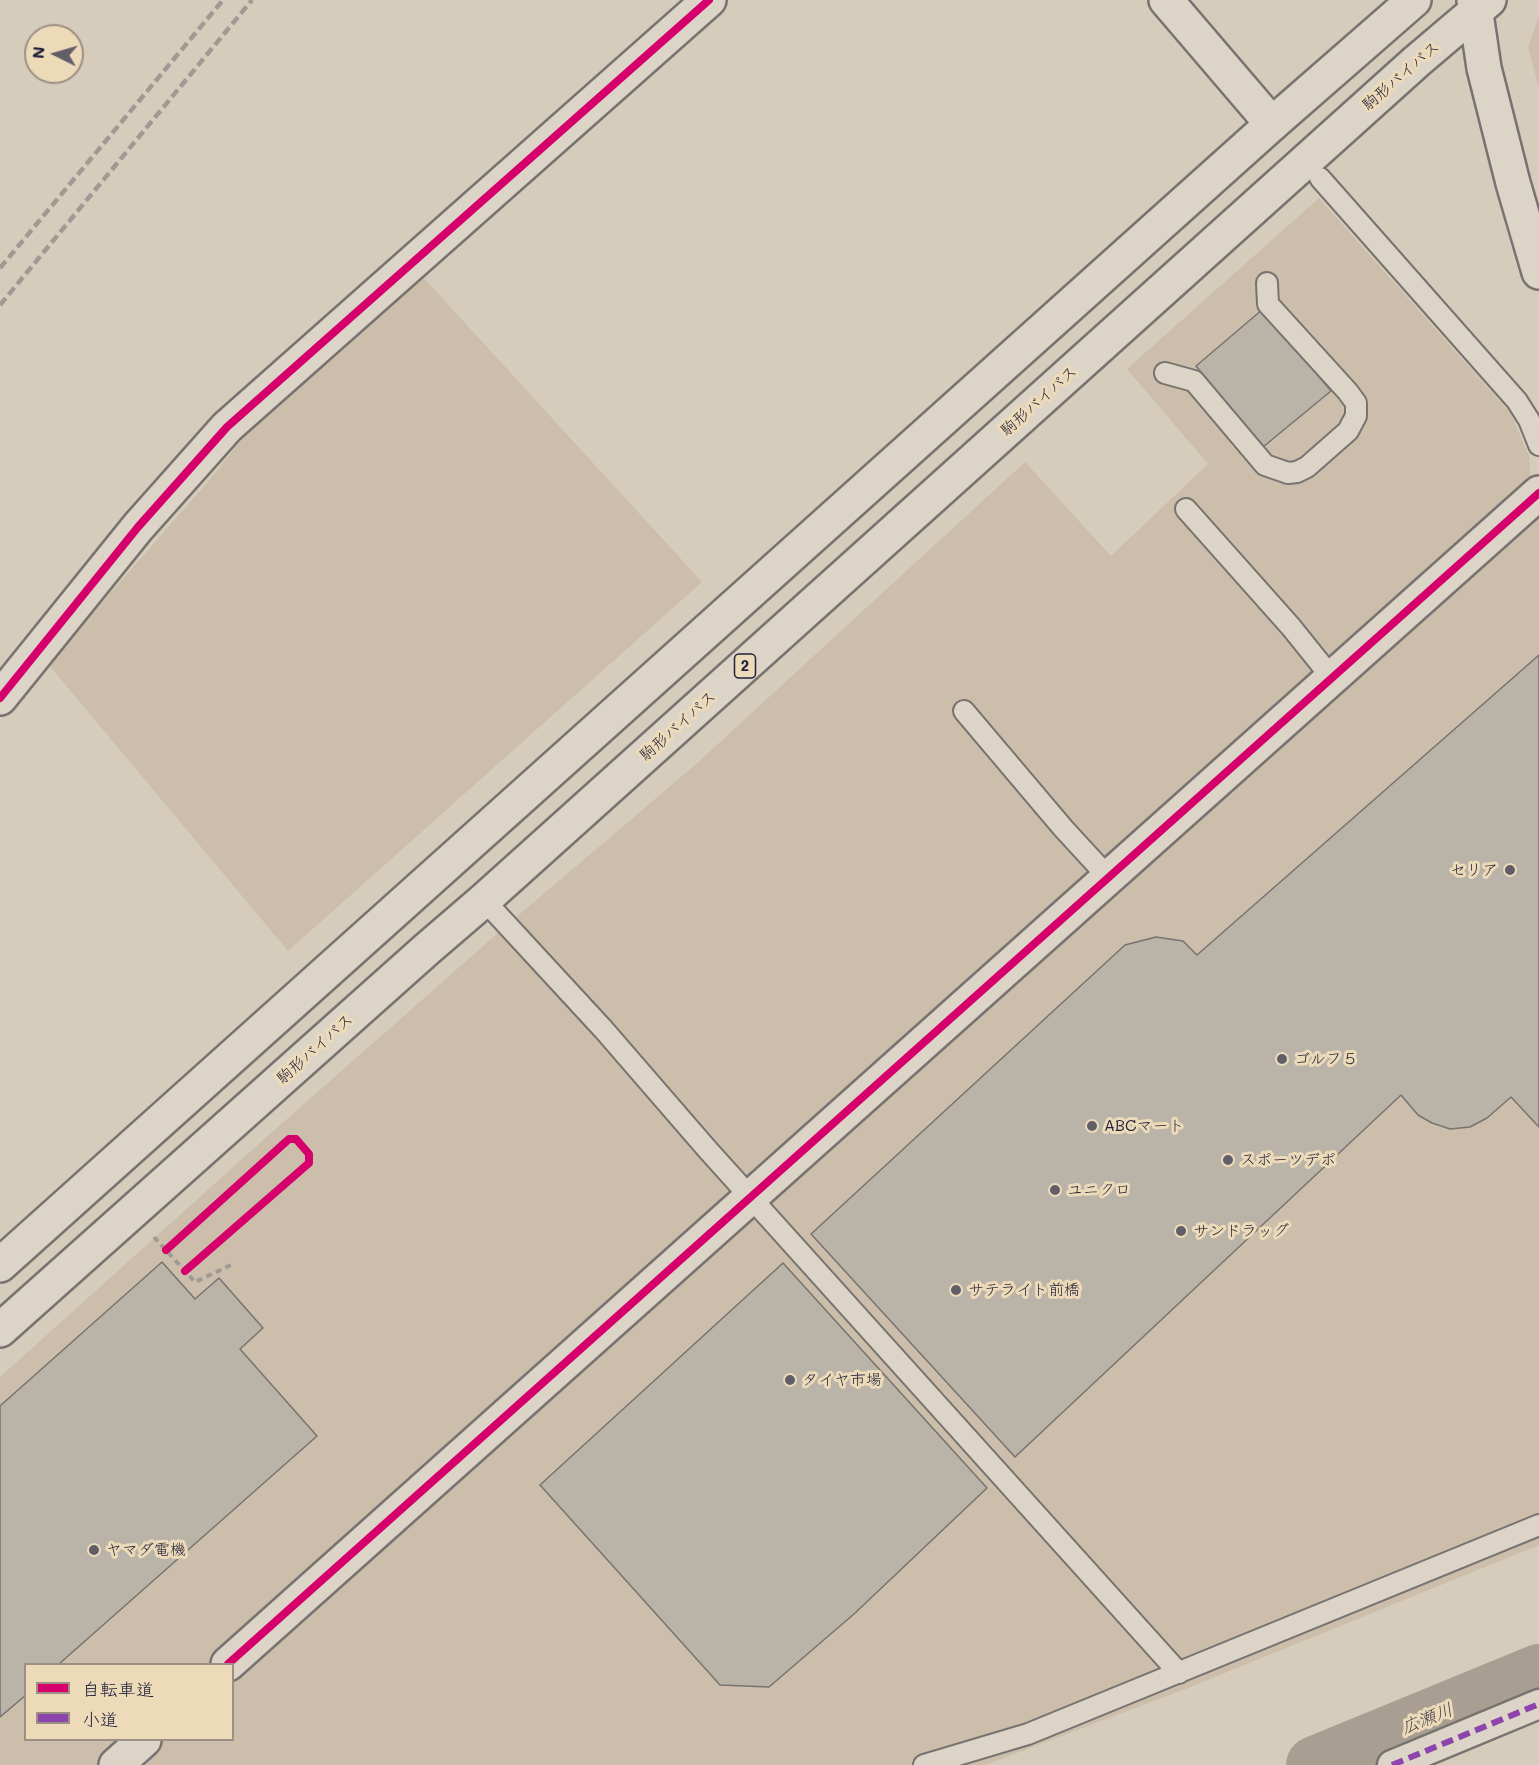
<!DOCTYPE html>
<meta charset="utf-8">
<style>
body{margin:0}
#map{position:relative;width:1539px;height:1765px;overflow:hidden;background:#d6ccbb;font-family:Mali,"Klee One",sans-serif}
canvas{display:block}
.legend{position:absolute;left:24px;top:1663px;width:210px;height:78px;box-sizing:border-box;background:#eddab8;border:2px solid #9c9086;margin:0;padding:8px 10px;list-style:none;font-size:18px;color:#22223b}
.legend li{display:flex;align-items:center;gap:12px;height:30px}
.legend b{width:30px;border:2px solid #9c9086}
.north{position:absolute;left:24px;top:24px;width:60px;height:60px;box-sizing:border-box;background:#eddab8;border:2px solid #9c9086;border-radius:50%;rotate:275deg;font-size:16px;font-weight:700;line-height:24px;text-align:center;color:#22223b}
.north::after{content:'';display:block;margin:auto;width:21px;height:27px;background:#615e68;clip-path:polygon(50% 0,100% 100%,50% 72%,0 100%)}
</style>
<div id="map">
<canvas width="1539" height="1765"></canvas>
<ul class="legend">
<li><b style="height:8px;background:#d6006c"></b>自転車道</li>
<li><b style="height:8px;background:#8e44ad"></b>小道</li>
</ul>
<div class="north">N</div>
</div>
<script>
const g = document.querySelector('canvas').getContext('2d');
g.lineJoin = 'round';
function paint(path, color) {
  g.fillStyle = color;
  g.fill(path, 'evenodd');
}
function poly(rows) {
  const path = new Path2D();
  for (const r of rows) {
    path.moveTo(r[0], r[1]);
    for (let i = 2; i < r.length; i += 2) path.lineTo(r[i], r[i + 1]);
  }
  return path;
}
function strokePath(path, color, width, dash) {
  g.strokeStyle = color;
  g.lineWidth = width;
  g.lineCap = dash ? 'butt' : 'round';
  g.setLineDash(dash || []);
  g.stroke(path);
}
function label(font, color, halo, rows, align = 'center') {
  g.font = font + ' Mali,"Klee One",sans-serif';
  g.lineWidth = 6;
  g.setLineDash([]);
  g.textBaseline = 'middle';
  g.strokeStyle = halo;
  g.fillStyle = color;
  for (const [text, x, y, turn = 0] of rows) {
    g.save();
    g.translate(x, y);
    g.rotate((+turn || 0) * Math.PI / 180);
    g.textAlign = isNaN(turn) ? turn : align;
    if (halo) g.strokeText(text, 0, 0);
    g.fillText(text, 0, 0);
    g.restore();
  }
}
const built = poly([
 [1539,16,1539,88,1528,47],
 [1319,198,1511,414,1529,456,1531,479,1539,489,1539,1545,1188,1688,985,1765,0,1765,0,1377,262,1141,507,925,695,765,1025,462,1111,556,1208,464,1127,369],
 [26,1664,232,1664,232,1740,26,1740],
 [422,276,702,582,288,951,48,664,206,484,248,432]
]);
const river = poly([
 [1315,1765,1539,1673]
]);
const building = poly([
 [1263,309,1331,391,1263,447,1196,366,1263,309],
 [1539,655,1539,1127,1511,1097,1487,1118,1470,1127,1450,1129,1432,1123,1418,1115,1401,1095,1015,1457,811,1234,1125,945,1156,937,1183,941,1197,955,1539,655],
 [162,1262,195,1299,219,1278,263,1328,240,1349,317,1436,59,1664,26,1664,26,1695,0,1717,0,1406,162,1262],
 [783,1263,987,1488,854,1614,769,1687,720,1685,540,1485,783,1263]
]);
const path = poly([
 [154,1237,195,1282,233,1264]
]);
const service = poly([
 [1320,178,1517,401,1529,420,1539,445],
 [1165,373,1194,381,1265,465,1288,473,1297,472,1307,467,1348,431,1356,416,1356,403,1348,392,1268,304,1267,283],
 [1186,509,1291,627,1332,678],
 [964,711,1063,828,1108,877],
 [484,900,604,1030,707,1149,1179,1673],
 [924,1765,1028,1734,1539,1525]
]);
const pedestrian = poly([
 [1392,1765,1539,1704]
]);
const minor = poly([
 [1166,0,1272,124],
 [0,698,138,527,227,427,709,0],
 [228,1664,1539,493],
 [116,1765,144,1740]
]);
const tertiary = poly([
 [1474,0,1484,68,1513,183,1539,272]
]);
const primary = poly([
 [0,1265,1272,124,1414,0],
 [0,1330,427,949,484,900,1417,61,1489,0]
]);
const rail = poly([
 [0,268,223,0],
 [0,305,252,0]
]);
const quiet = poly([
 [1392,1765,1539,1704]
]);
const cycleway = poly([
 [0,698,138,527,227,427,709,0],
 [166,1250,289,1139,296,1139,309,1154,309,1163,185,1271],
 [228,1664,1539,493]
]);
const markers = [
 [1510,870,6,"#615e68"],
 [1282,1059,6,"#615e68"],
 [1092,1126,6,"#615e68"],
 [1228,1160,6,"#615e68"],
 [1055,1190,6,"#615e68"],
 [1181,1231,6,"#615e68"],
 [956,1290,6,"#615e68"],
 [790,1380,6,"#615e68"],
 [94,1550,6,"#615e68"]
];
const shields = [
 [745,666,21]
];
const shieldNames = [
 ["2",745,666]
];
const streetNames = [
 ["駒形バイパス",1401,76,-41],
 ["駒形バイパス",1039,401,-42],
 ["駒形バイパス",678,726,-42],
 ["駒形バイパス",315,1049,-42]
];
const poiNames = [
 ["セリア",1498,870,"right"],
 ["ゴルフ５",1294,1059],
 ["ABCマート",1104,1126],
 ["スポーツデポ",1240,1160],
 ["ユニクロ",1067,1190],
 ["サンドラッグ",1193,1231],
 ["サテライト前橋",968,1290],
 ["タイヤ市場",802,1380],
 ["ヤマダ電機",106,1550]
];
const waterNames = [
 ["広瀬川",1427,1719,-22]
];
paint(built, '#ccbeaa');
strokePath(river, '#a89e92', 58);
paint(building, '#b9b3a8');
strokePath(building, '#777370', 1.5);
strokePath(service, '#777370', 24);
strokePath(pedestrian, '#777370', 33);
strokePath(minor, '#777370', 38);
strokePath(tertiary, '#777370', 38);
strokePath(primary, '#777370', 38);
strokePath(path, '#9f9a94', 4, [6, 4.5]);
strokePath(service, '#dbd4c7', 20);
strokePath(pedestrian, '#dbd4c7', 28);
strokePath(minor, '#dbd4c7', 33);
strokePath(tertiary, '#dbd4c7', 33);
strokePath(primary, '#dbd4c7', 33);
strokePath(rail, '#9f9a94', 4.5, [9, 4.5]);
strokePath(quiet, '#8e44ad', 6, [12, 6]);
strokePath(cycleway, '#d6006c', 8);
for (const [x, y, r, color] of markers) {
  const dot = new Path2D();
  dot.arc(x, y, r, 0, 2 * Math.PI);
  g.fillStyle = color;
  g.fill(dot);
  strokePath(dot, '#eddab8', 2);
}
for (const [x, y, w] of shields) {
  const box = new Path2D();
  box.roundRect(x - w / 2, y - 12, w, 24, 4.5);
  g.fillStyle = '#eddab8';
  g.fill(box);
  strokePath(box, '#22223b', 1.5);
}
label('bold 15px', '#22223b', null, shieldNames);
label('16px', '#22223b', '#eddab8', streetNames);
label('16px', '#22223b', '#eddab8', poiNames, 'left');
label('italic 18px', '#4a4654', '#eddab8', waterNames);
</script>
